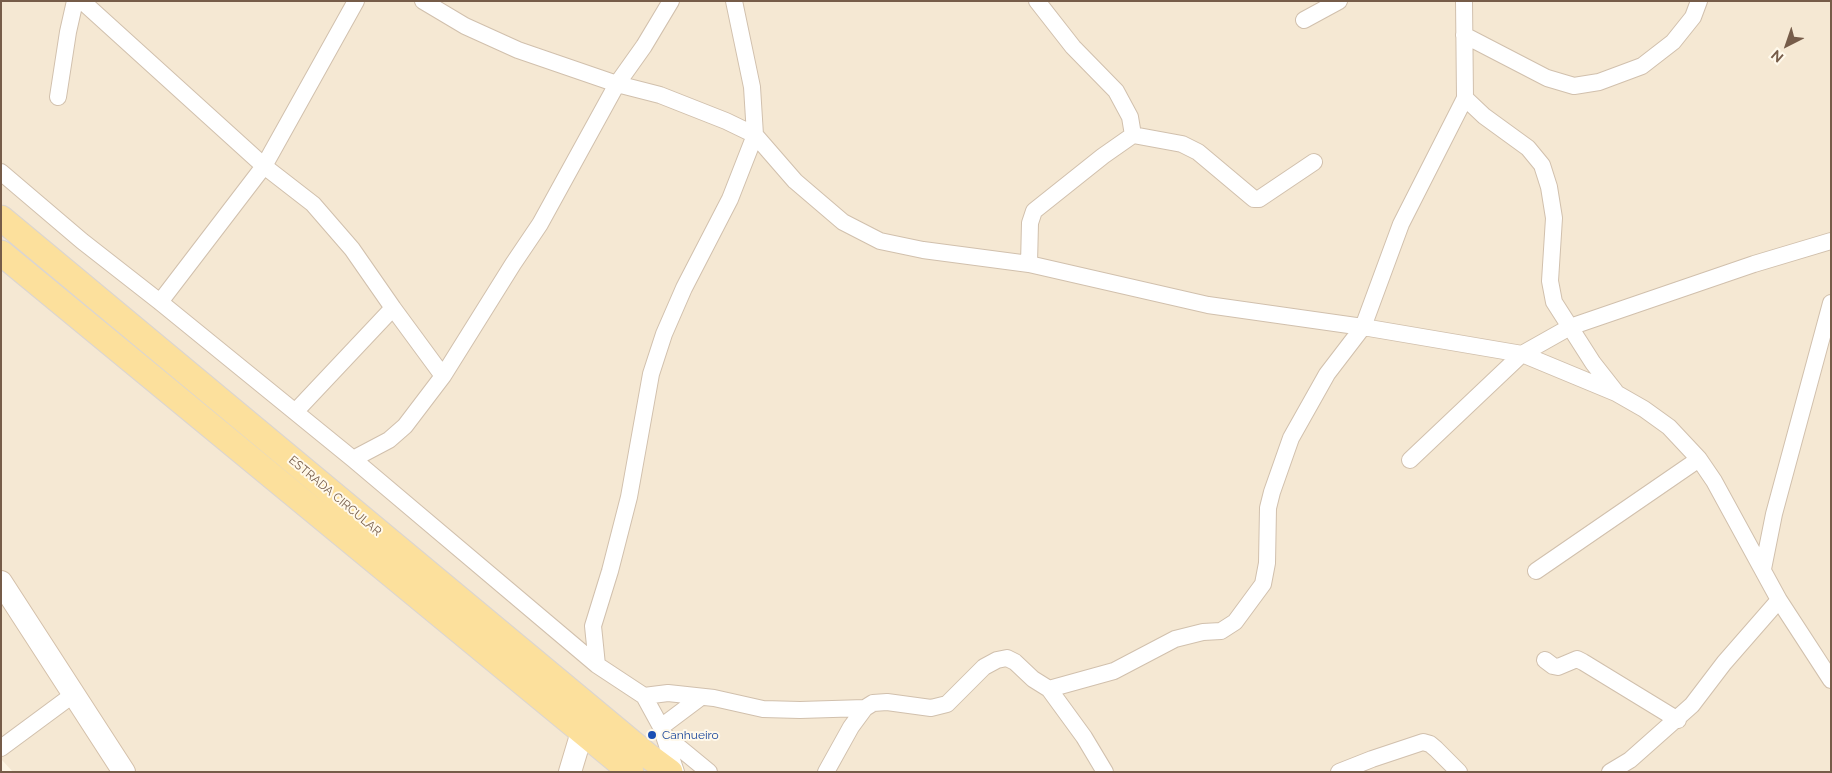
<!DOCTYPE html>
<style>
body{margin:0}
#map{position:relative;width:1832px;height:773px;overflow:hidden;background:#fdf5e4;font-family:Raleway,sans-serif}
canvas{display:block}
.frame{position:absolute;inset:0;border:2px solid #765c49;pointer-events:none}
.north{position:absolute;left:1762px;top:20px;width:50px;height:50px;-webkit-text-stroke:4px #fff9eb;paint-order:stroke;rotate:221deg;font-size:14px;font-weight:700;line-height:20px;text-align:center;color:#765c49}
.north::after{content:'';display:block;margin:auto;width:18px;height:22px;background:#765c49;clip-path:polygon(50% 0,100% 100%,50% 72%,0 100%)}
</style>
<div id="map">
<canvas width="1832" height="773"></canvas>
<div class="frame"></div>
<div class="north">N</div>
</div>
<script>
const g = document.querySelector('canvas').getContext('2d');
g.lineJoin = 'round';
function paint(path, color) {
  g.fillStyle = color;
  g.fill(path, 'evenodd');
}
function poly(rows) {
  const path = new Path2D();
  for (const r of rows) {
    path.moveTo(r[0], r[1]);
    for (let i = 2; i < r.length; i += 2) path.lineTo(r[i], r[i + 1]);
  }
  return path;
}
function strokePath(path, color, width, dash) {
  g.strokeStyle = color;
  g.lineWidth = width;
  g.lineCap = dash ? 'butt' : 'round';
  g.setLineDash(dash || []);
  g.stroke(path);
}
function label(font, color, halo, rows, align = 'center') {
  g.font = font + ' Raleway,sans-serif';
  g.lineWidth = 4;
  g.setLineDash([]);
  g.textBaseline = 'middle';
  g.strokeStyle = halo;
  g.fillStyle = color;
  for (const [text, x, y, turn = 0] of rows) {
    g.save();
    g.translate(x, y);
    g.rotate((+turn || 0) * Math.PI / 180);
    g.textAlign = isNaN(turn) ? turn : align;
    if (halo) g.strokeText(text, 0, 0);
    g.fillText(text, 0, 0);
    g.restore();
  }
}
const residential = poly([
 [1,1,1831,1,1831,772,13,772,1,759]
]);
const street = poly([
 [82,1,264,166,313,204,352,249,393,308,443,376],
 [423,1,465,26,518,50,617,84,660,95,726,121,755,135,795,181,843,222,880,241,923,250,1029,264,1208,305,1363,327,1522,354,1616,393,1644,409,1669,427,1699,459,1714,481,1779,600,1831,680],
 [1037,1,1073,47,1116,91,1130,117,1133,135],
 [1464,1,1465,98,1484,116,1528,148,1542,165,1549,187,1554,218,1550,281,1554,302,1593,363,1615,391],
 [1304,20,1339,1],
 [1464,35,1547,78,1574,86,1599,82,1642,66,1673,42,1693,17,1699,1],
 [58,97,68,32,75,1],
 [1,172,82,241,160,302,353,459,597,665,644,696,661,727,676,772],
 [1029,264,1030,223,1034,211,1103,156,1133,135,1182,144,1198,152,1254,199,1259,199,1314,162],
 [160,302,264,166,356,1],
 [295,412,393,308],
 [353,459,389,440,405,426,443,376,513,264,540,224,617,84,644,46,671,1],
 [1410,460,1522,354,1570,327,1754,264,1831,241],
 [1763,569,1774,514,1831,303],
 [1536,571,1699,459],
 [1545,660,1553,666,1558,667,1577,659,1583,662,1678,720],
 [597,665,593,626,610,571,629,497,651,374,664,334,684,288,730,199,755,135,752,87,734,1],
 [1049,689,1114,671,1175,639,1203,632,1221,631,1235,622,1263,584,1267,563,1268,508,1272,492,1291,438,1327,374,1363,327,1401,224,1465,98],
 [644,696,668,693,714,698,763,709,800,710,865,708],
 [661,727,701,697],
 [664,735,709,772],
 [1,748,74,694],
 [826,772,851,727,865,708,873,703,887,702,931,708,947,704,984,667,997,660,1007,658,1015,662,1033,679,1049,689,1084,737,1105,772],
 [1339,772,1372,759,1423,742,1430,744,1436,749,1459,772],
 [1610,772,1630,760,1692,705,1724,663,1779,600]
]);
const secondary = poly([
 [1,582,124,772],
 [570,772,582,732]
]);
const primary = poly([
 [1,218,647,755,670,772],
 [1,253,631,772]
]);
const markers = [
 [652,735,5,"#1a4fb4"]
];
const streetNames = [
 ["ESTRADA CIRCULAR",335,496,40]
];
const transitNames = [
 ["Canhueiro",662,735]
];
paint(residential, '#f5e8d3');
strokePath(street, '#d1c0ad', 18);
strokePath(secondary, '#d4c0aa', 24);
strokePath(primary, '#dbd5d0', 27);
strokePath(street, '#fff', 16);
strokePath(secondary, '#fff', 22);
strokePath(primary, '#fce09c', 25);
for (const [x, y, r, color] of markers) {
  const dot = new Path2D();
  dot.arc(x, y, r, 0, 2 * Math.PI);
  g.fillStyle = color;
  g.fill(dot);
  strokePath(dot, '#fff9eb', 2);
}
label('12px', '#765c49', '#fff9eb', streetNames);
label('12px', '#164399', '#fff9eb', transitNames, 'left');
</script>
